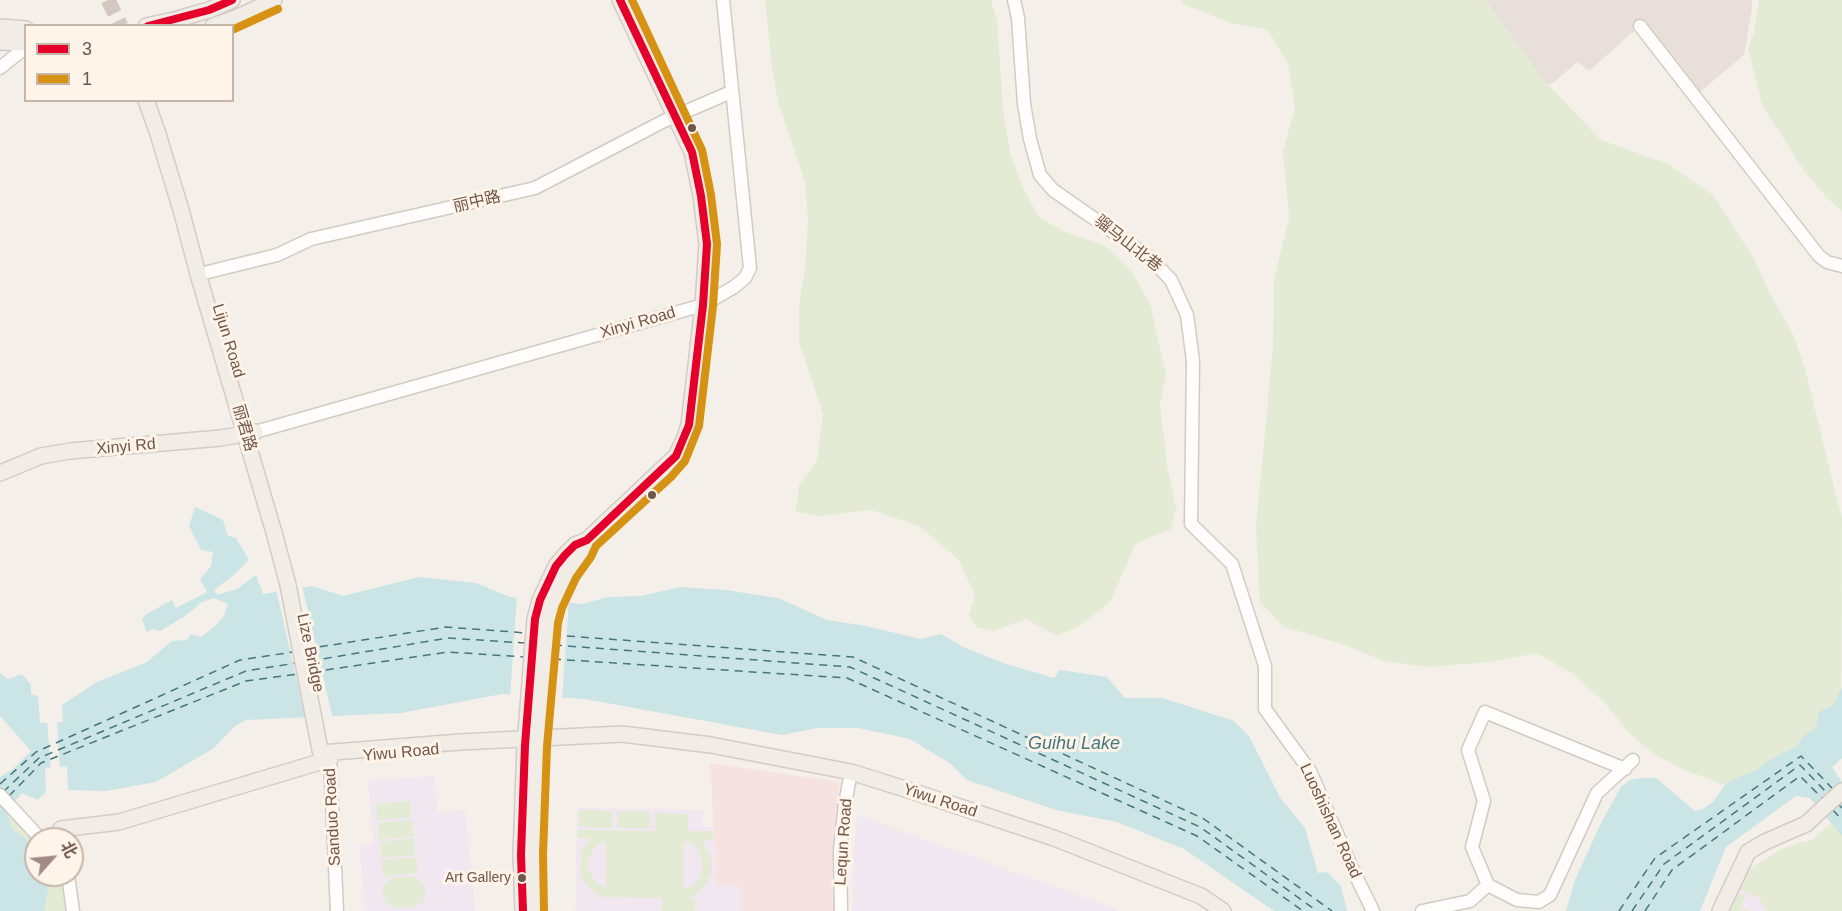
<!DOCTYPE html>
<meta charset="utf-8">
<style>
body{margin:0}
#map{position:relative;width:1842px;height:911px;overflow:hidden;background:#f5efe9;font-family:Arial,"Noto Sans SC",sans-serif}
canvas{display:block}
.legend{position:absolute;left:24px;top:24px;width:210px;height:78px;box-sizing:border-box;background:#fef4e9;border:2px solid #c6b5a9;margin:0;padding:8px 10px;list-style:none;font-size:18px;color:#72564a}
.legend li{display:flex;align-items:center;gap:12px;height:30px}
.legend b{width:30px;border:2px solid #c6b5a9}
.north{position:absolute;left:24px;top:827px;width:60px;height:60px;box-sizing:border-box;background:#fef4e9;border:2px solid #c6b5a9;border-radius:50%;rotate:63deg;font-size:16px;font-weight:700;line-height:24px;text-align:center;color:#72564a}
.north::after{content:'';display:block;margin:auto;width:21px;height:27px;background:#a08c82;clip-path:polygon(50% 0,100% 100%,50% 72%,0 100%)}
</style>
<div id="map">
<canvas width="1842" height="911"></canvas>
<ul class="legend">
<li><b style="height:8px;background:#e4002b"></b>3</li>
<li><b style="height:8px;background:#d69212"></b>1</li>
</ul>
<div class="north">北</div>
</div>
<script>
const g = document.querySelector('canvas').getContext('2d');
g.lineJoin = 'round';
function paint(path, color) {
  g.fillStyle = color;
  g.fill(path, 'evenodd');
}
function poly(rows) {
  const path = new Path2D();
  for (const r of rows) {
    path.moveTo(r[0], r[1]);
    for (let i = 2; i < r.length; i += 2) path.lineTo(r[i], r[i + 1]);
  }
  return path;
}
function strokePath(path, color, width, dash) {
  g.strokeStyle = color;
  g.lineWidth = width;
  g.lineCap = dash ? 'butt' : 'round';
  g.setLineDash(dash || []);
  g.stroke(path);
}
function label(font, color, halo, rows, align = 'center') {
  g.font = font + ' Arial,"Noto Sans SC",sans-serif';
  g.lineWidth = 6;
  g.setLineDash([]);
  g.textBaseline = 'middle';
  g.strokeStyle = halo;
  g.fillStyle = color;
  for (const [text, x, y, turn = 0] of rows) {
    g.save();
    g.translate(x, y);
    g.rotate((+turn || 0) * Math.PI / 180);
    g.textAlign = isNaN(turn) ? turn : align;
    if (halo) g.strokeText(text, 0, 0);
    g.fillText(text, 0, 0);
    g.restore();
  }
}
const industrial = poly([
 [1470,0,1752,0,1752,8,1744,55,1700,92,1644,22,1589,71,1577,62,1553,83,1536,86]
]);
const education = poly([
 [434,776,438,812,465,810,475,911,365,911,359,846,374,844,368,781],
 [577,808,703,810,703,827,713,827,717,886,740,886,740,911,575,911],
 [857,815,1050,885,1122,911,852,911,854,852],
 [1736,888,1759,898,1767,911,1727,911]
]);
const medical = poly([
 [710,763,839,782,834,867,835,911,740,911,740,886,717,886]
]);
const green = poly([
 [765,0,991,0,997,21,1004,119,1011,155,1024,190,1039,217,1065,232,1104,245,1131,270,1150,304,1166,375,1160,405,1167,466,1176,508,1171,529,1135,544,1111,601,1079,626,1057,636,1026,619,994,631,977,627,969,615,975,596,959,560,919,526,871,510,820,516,796,512,799,485,817,461,823,414,799,342,799,306,805,267,808,220,805,182,778,102,771,59],
 [1181,0,1486,0,1543,79,1601,140,1668,164,1713,195,1753,257,1771,296,1793,334,1805,369,1842,519,1841,691,1833,707,1824,709,1817,726,1804,736,1794,748,1768,761,1758,769,1738,777,1725,785,1687,771,1654,754,1630,734,1604,702,1573,674,1537,653,1489,662,1429,667,1384,661,1345,645,1284,627,1260,602,1256,528,1273,347,1274,279,1289,218,1283,151,1295,107,1288,64,1268,30,1230,23,1184,4],
 [1759,0,1842,0,1842,211,1828,199,1805,172,1762,105,1748,49,1754,33],
 [1842,782,1842,911,1767,911,1759,898,1736,888,1751,869,1762,861,1782,849,1798,843,1812,840,1831,823,1810,798],
 [410,801,412,817,377,821,376,804],
 [0,803,36,840,36,875,61,875,66,887,67,911,0,911],
 [579,810,612,811,612,828,579,827],
 [617,811,650,812,650,828,617,828],
 [655,813,688,814,688,831,713,831,714,840,702,840,711,856,712,872,705,885,694,896,688,898,695,899,695,911,662,911,662,898,601,897,589,888,580,875,581,852,590,839,577,838,577,830,656,831],
 [606,841,606,889,594,880,587,865,593,850,598,844],
 [684,841,693,845,699,851,703,865,700,878,689,888,684,889],
 [412,820,414,836,379,840,378,823],
 [414,838,415,855,381,858,380,842],
 [416,857,418,873,383,877,382,860],
 [412,876,420,880,426,890,423,902,414,907,397,909,387,904,382,893,384,884,392,878],
 [1737,893,1746,896,1741,908,1750,911,1729,911]
]);
const water = poly([
 [195,507,223,520,227,535,236,538,249,560,234,575,214,590,217,595,237,589,256,575,263,594,312,586,343,596,419,577,476,583,510,597,582,604,608,597,641,596,680,587,725,590,778,598,827,620,866,626,921,639,941,634,963,647,1006,664,1054,678,1060,670,1107,677,1125,698,1163,698,1234,721,1249,736,1281,799,1305,828,1318,873,1327,872,1341,886,1347,911,1274,911,1184,849,1117,822,1056,810,967,780,951,764,910,739,858,728,817,728,782,735,585,699,502,694,401,713,246,720,235,726,214,748,156,782,106,791,68,790,67,766,45,768,46,792,38,800,22,793,6,811,12,829,25,838,36,851,36,875,49,875,50,878,44,911,0,911,0,777,13,769,31,751,0,716,0,673,8,679,22,674,31,685,31,694,38,696,40,723,63,722,62,705,97,682,147,662,172,641,187,640,191,634,201,637,214,627,224,616,228,604,214,598,202,602,185,616,160,631,152,629,147,632,142,620,145,615,172,600,176,608,207,592,200,580,211,566,213,552,201,550,189,526],
 [1842,687,1842,758,1832,767,1842,782,1842,836,1810,798,1796,796,1726,847,1700,911,1566,911,1575,880,1601,823,1621,787,1630,780,1642,778,1656,778,1695,811,1703,809,1713,802,1725,785,1738,777,1758,769,1768,761,1795,747,1804,736,1817,726,1818,713,1824,709,1833,706]
]);
const pier = poly([
 [302,585,333,720,306,721,276,589],
 [517,595,569,600,562,700,510,697],
 [47,720,57,720,60,770,51,771]
]);
const ferry = poly([
 [553,635,853,657,1204,819,1332,911],
 [554,645,850,667,1200,827,1317,911],
 [306,649,446,627,527,633],
 [553,659,847,678,1197,836,1303,911],
 [310,661,448,638,525,643],
 [312,672,448,652,524,657],
 [0,784,36,752,240,660,293,652],
 [3,792,39,758,246,671,296,663],
 [9,796,41,763,246,681,298,674],
 [1838,804,1842,808],
 [1833,810,1842,820],
 [1619,911,1655,858,1801,756,1833,789],
 [1632,911,1664,864,1800,765,1828,794],
 [1645,911,1672,870,1800,776,1824,800]
]);
const majorTunnel = poly([
 [108,0,121,26]
]);
const minor = poly([
 [1014,0,1018,18,1024,104,1030,139,1040,175,1053,190,1149,257,1171,280,1187,315,1193,361,1191,524,1232,564,1265,666,1265,709,1310,771,1351,866,1373,911],
 [1640,26,1819,256,1827,262,1842,266],
 [0,68,26,47],
 [208,272,277,255,311,239,535,188,664,121,731,92],
 [255,432,703,305,734,287,745,278,750,268,723,0],
 [330,759,337,911],
 [0,795,38,836,46,839],
 [68,875,73,911],
 [1488,885,1517,900,1539,902,1550,895,1597,793,1633,760],
 [841,911,840,851,845,804,851,772],
 [1422,911,1470,901,1488,885,1472,847,1484,801,1468,750,1485,712,1625,769]
]);
const major = poly([
 [146,26,178,19,209,10,232,0],
 [213,26,238,17,274,0],
 [0,27,26,29],
 [0,42,26,43],
 [146,100,158,134,181,210,198,274,275,536,288,585,322,760],
 [0,473,41,456,70,451,221,438,255,432],
 [321,753,460,742,622,734,711,745,851,772,927,796,1054,838,1201,896,1223,911],
 [61,829,119,822,330,759],
 [523,911,521,855,525,745,535,619,540,600,556,566,565,555,575,545,587,540,676,456,684,440,689,425,703,305,707,244,701,196,692,152,620,0],
 [534,911,532,854,537,745,548,621,558,590,567,573,582,552,587,540],
 [1720,911,1748,852,1765,842,1806,824,1842,791]
]);
const bus1 = poly([
 [148,26,209,10,232,0],
 [523,911,521,855,525,745,535,619,540,600,556,566,565,555,575,545,587,540,676,456,689,425,703,305,707,244,701,196,692,152,620,0]
]);
const bus2 = poly([
 [232,30,278,9],
 [544,911,543,854,547,746,558,623,562,608,576,578,591,557,596,546,671,477,685,461,699,426,713,306,717,244,711,195,702,150,632,0]
]);
const markers = [
 [692,128,5,"#72564a"],
 [652,495,5,"#72564a"],
 [522,878,5,"#72564a"]
];
const busNames = [
 ["Art Gallery",511,878]
];
const streetNames = [
 ["丽中路",477,202,-13],
 ["骝马山北巷",1128,244,38],
 ["Xinyi Road",638,323,-16],
 ["Lijun Road",228,341,73],
 ["丽君路",244,428,74],
 ["Xinyi Rd",126,447,-5],
 ["Lize Bridge",310,653,78],
 ["Yiwu Road",401,753,-5],
 ["Yiwu Road",940,801,18],
 ["Sanduo Road",333,817,-93],
 ["Luoshishan Road",1330,821,65],
 ["Lequn Road",844,842,-86]
];
const waterNames = [
 ["Guihu Lake",1074,744]
];
paint(industrial, '#e8dfda');
paint(education, '#f1e7f1');
paint(medical, '#f7e2e2');
paint(green, '#e3ebd4');
paint(water, '#cbe4e5');
paint(pier, '#f5efe9');
strokePath(ferry, '#43777d', 1.5, [8, 6]);
strokePath(majorTunnel, '#d4c9c1', 15, [15, 8]);
strokePath(minor, '#d2cbc4', 15);
strokePath(major, '#d4cbc5', 18);
strokePath(minor, '#fefdfc', 12);
strokePath(major, '#f1ece5', 15);
strokePath(bus1, '#e4002b', 8);
strokePath(bus2, '#d69212', 8);
for (const [x, y, r, color] of markers) {
  const dot = new Path2D();
  dot.arc(x, y, r, 0, 2 * Math.PI);
  g.fillStyle = color;
  g.fill(dot);
  strokePath(dot, '#fef4e9', 2);
}
label('14px', '#72564a', '#fef4e9', busNames, 'right');
label('16px', '#72564a', '#fef4e9', streetNames);
label('italic 18px', '#43777d', '#fef4e9', waterNames);
</script>
